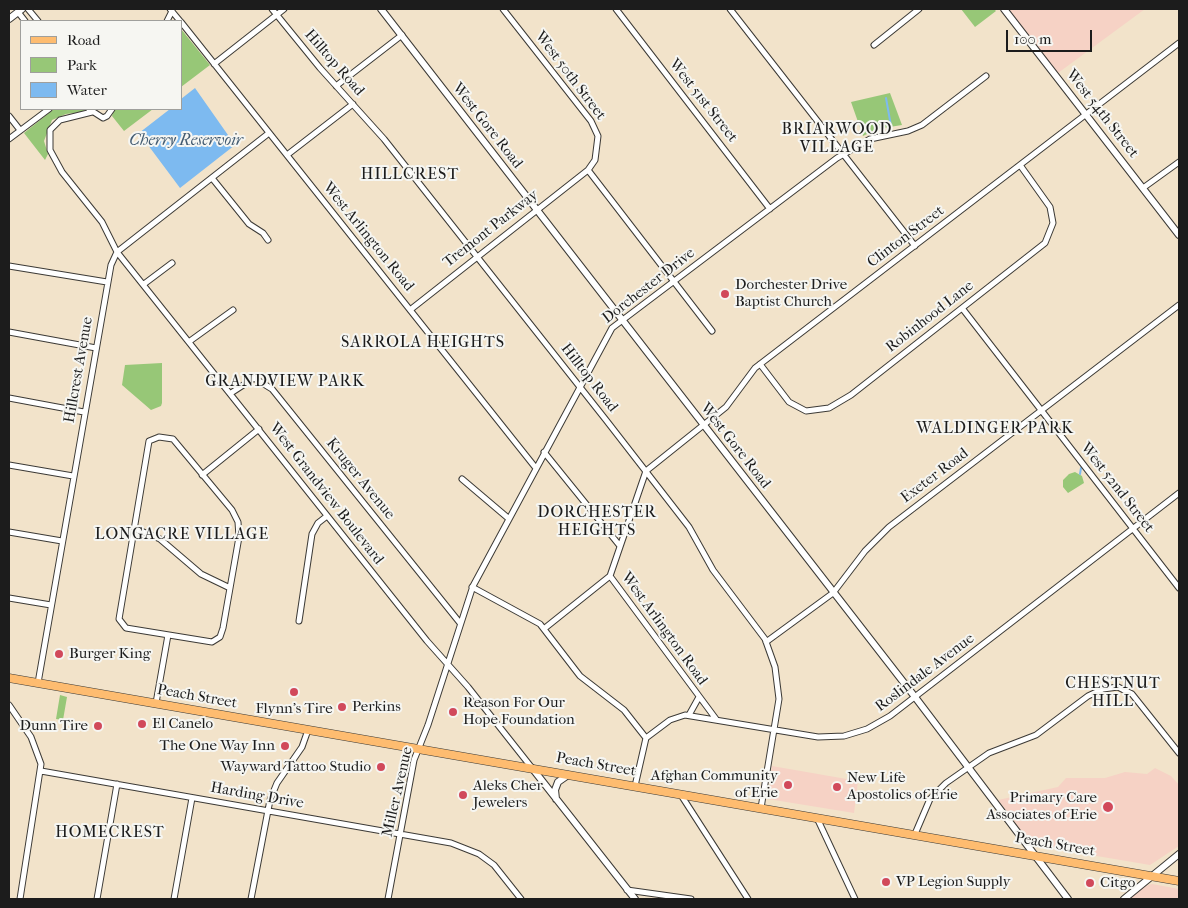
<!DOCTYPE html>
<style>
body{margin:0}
#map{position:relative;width:1188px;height:908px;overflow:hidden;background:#f2e3ca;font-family:"IM FELL French Canon",serif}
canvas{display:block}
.frame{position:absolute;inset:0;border:10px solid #1c1c1c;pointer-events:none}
.legend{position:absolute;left:20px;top:20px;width:162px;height:90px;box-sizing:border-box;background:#f6f6f2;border:1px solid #9f9f9c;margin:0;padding:6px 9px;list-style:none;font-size:15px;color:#1c1c1c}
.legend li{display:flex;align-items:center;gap:10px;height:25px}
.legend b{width:25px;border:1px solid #9f9f9c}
.scale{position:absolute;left:1006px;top:30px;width:86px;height:22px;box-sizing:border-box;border:2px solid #1c1c1c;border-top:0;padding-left:6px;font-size:15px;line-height:18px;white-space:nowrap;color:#1c1c1c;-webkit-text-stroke:4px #f6f6f2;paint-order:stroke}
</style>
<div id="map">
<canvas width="1188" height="908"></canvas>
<div class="frame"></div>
<ul class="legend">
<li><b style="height:6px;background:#febc70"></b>Road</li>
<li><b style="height:14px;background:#97c777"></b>Park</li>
<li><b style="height:14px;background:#7dbaf0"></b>Water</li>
</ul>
<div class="scale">100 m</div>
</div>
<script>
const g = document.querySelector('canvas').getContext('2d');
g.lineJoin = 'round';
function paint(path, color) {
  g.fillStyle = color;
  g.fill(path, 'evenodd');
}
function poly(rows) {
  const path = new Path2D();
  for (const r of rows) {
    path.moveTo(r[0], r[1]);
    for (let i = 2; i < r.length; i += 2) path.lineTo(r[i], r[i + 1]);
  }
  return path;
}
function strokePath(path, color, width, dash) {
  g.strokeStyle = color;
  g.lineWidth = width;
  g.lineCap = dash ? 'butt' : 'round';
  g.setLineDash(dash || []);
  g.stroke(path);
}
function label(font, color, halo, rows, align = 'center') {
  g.font = font + ' "IM FELL French Canon",serif';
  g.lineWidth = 4;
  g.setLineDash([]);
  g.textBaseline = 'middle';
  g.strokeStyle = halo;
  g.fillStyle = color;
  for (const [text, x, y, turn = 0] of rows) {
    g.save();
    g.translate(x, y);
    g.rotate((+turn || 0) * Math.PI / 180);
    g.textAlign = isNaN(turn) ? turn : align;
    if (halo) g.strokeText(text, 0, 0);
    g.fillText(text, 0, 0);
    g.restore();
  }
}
const built = poly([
 [1008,9,1145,9,1058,73],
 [772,766,858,781,854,813,768,799],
 [1155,768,1171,776,1179,785,1179,846,1150,865,1032,845,998,800,1058,787,1066,778,1105,778,1125,772,1147,774],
 [1152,884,1179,889,1179,899,1128,899,1145,886]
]);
const green = poly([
 [961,9,994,9,996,11,975,27],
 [181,29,210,65,181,87],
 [890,93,902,125,877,129,863,136,851,102],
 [54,109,86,109,82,112,66,114,52,120,44,141,48,154,45,160,24,133],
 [114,109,153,109,124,131,112,116],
 [162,363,162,403,161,406,151,410,122,385,125,365],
 [1075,472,1082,476,1084,483,1068,493,1063,487,1063,480,1069,474],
 [60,695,67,697,63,720,56,719]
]);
const water = poly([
 [195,88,235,145,180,188,139,133,170,109,181,109,181,99]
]);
const stream = poly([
 [886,98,891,126],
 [1080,474,1081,468]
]);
const minor = poly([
 [28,9,38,21],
 [170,9,180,21],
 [272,9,320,68,384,139,606,420,689,527,713,570,765,639,775,667,779,699,761,808],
 [616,9,770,209],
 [730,9,915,246],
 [18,12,25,21],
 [167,21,172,11],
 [181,22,535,467],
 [874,45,919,9],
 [214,64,284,9],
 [336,86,402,35],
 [89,109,103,118,107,116,112,109],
 [92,112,60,120,50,130,50,150,62,172,102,222,117,252,427,641,468,687,532,768],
 [9,116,20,130],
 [9,139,49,109],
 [287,155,353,104],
 [588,170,712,331],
 [212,178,249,224,263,233,268,240],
 [1143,188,1179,162],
 [9,266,107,282],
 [144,284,172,263],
 [962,308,1179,588],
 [410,310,588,170,595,160,598,136,591,121,503,9],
 [9,332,96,348],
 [190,341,233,310],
 [760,364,789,402,806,411,829,408,851,395,1045,243,1053,223,1050,207,1020,165],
 [231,393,254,378,272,389,460,623],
 [9,398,84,412],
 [159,437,173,439,232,510,238,522,239,537,223,628,220,637,212,642,126,628,119,619,149,441,159,437],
 [544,452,620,546],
 [9,465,73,476],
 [202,475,259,429],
 [462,479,508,518],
 [134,528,160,539,201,574,230,588],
 [9,532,62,541],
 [610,576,716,719],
 [472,587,540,624,580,676,624,710,646,738,635,786],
 [9,598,51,605],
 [299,621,312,534,318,523,327,516],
 [545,628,610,576,646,471,726,407,755,368,1179,43],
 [766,642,833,593,865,551,889,527,1179,305],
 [38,683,111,265,117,252,269,133],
 [156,703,168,635],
 [9,705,31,737,41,764,20,899],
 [689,715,699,697],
 [646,738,670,720,685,715,818,737,844,736,867,729,890,716,1179,493],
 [41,771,451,843,479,854,494,865,521,899],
 [681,795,748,899],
 [817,818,855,899],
 [915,834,930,799,946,783,989,753,1036,735,1088,696,1103,689,1118,687,1132,694,1179,753],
 [627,890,691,899],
 [97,899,117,784],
 [174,899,192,798],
 [251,899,270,800,277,783,302,747,308,730],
 [388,899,414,760,428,725,473,586,612,328,837,158,870,139,908,131,922,125,986,76]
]);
const tertiary = poly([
 [381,9,915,697,1068,899],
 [1004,9,1179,235],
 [9,19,22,9],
 [532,768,635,899],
 [556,799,555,790,558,782,568,775],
 [1124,899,1179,854]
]);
const primary = poly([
 [9,678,1179,881]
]);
const markers = [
 [725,294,5,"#d1495b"],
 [59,654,5,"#d1495b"],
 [294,692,5,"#d1495b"],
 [342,707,5,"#d1495b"],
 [453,712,5,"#d1495b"],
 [142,724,5,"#d1495b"],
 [98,726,5,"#d1495b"],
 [285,746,5,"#d1495b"],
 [381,767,5,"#d1495b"],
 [788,785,5,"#d1495b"],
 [837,787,5,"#d1495b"],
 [463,795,5,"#d1495b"],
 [1108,807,6,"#d1495b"],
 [886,882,5,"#d1495b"],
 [1090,883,5,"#d1495b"]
];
const streetNames = [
 ["Hilltop Road",334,63,49],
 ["West 50th Street",570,76,53],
 ["West 51st Street",703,101,52],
 ["West 54th Street",1102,114,52],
 ["West Gore Road",487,126,52],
 ["Tremont Parkway",491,229,-38],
 ["West Arlington Road",368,237,51],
 ["Clinton Street",906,237,-37],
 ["Dorchester Drive",649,286,-38],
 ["Robinhood Lane",930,317,-38],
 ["Hillcrest Avenue",79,370,-80],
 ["Hilltop Road",589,378,52],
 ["West Gore Road",735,446,52],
 ["Exeter Road",935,476,-37],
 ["Kruger Avenue",360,479,51],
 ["West 52nd Street",1117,488,52],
 ["West Grandview Boulevard",326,494,52],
 ["West Arlington Road",664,629,54],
 ["Roslindale Avenue",925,673,-37],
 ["Peach Street",197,697,10],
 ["Peach Street",596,765,10],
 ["Miller Avenue",398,792,-77],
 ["Harding Drive",257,796,10],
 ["Peach Street",1055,845,10]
];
const poiNames = [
 ["Dorchester Drive",735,285],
 ["Baptist Church",735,302],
 ["Burger King",69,654],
 ["Reason For Our",463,703],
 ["Hope Foundation",463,720],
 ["Perkins",352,707],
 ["Flynn's Tire",294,709,"center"],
 ["El Canelo",152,724],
 ["Dunn Tire",88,726,"right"],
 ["The One Way Inn",275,746,"right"],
 ["Wayward Tattoo Studio",371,767,"right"],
 ["Afghan Community",778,776,"right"],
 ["of Erie",778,793,"right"],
 ["New Life",847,778],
 ["Apostolics of Erie",847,795],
 ["Aleks Cher",473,786],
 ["Jewelers",473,803],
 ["Primary Care",1097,798,"right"],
 ["Associates of Erie",1097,815,"right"],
 ["VP Legion Supply",896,882],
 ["Citgo",1100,883]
];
const neighbourhoodNames = [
 ["BRIARWOOD",837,130],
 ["VILLAGE",837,148],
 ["HILLCREST",410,175],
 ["SARROLA HEIGHTS",423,343],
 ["GRANDVIEW PARK",285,382],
 ["WALDINGER PARK",995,429],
 ["DORCHESTER",597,513],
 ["HEIGHTS",597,531],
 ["LONGACRE VILLAGE",182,535],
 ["CHESTNUT",1113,684],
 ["HILL",1113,702],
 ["HOMECREST",110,833]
];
const waterNames = [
 ["Cherry Reservoir",186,141]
];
paint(built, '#f6d2c5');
paint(green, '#97c777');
paint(water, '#7dbaf0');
strokePath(stream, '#7dbaf0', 2);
strokePath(minor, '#3c3a36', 7);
strokePath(tertiary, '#3c3a36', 8);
strokePath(primary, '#3c3a36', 9);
strokePath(minor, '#fff', 5);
strokePath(tertiary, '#fff', 6);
strokePath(primary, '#febc70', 8);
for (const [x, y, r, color] of markers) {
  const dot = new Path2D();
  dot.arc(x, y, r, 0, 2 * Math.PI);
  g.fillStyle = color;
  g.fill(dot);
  strokePath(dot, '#f6f6f2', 2);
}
label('15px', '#1c1c1c', '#f6f6f2', streetNames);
label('15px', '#1c1c1c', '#f6f6f2', poiNames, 'left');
g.letterSpacing = '1px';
label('16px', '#1c1c1c', '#f6f6f2', neighbourhoodNames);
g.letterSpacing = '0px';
label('italic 16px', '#435b71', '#f6f6f2', waterNames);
</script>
